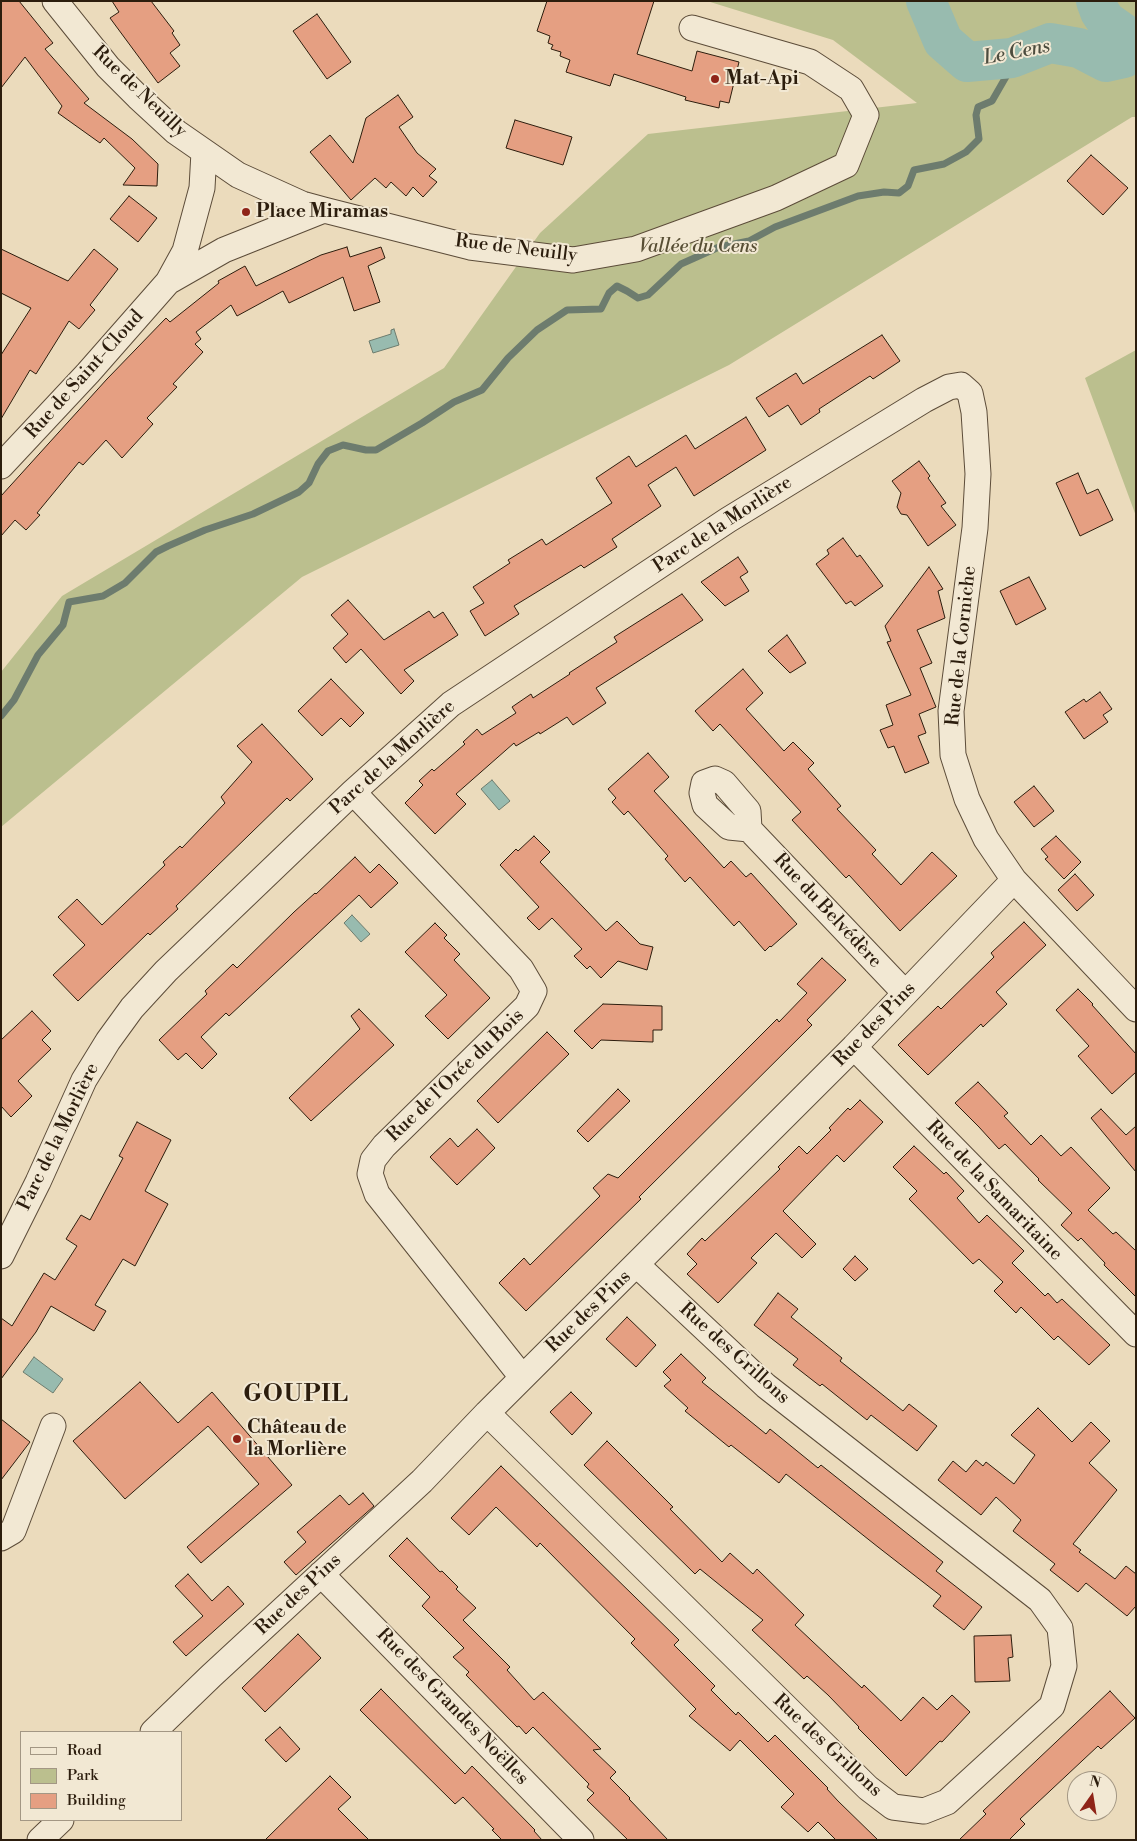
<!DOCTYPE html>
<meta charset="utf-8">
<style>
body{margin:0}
#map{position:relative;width:1137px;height:1841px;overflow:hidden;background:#ebdbbc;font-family:"Libre Bodoni",serif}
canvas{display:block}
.frame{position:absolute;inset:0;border:2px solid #2c1d0d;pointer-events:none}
.legend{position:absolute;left:20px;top:1731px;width:162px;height:90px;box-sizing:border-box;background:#f2e8d3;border:1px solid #a39784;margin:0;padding:6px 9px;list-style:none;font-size:15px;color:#2c1d0d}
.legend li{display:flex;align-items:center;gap:10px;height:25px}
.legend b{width:25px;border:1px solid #a39784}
.north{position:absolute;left:1067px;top:1771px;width:50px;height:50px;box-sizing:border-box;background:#f2e8d3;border:1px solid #a39784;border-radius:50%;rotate:13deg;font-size:14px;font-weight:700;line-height:20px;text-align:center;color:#2c1d0d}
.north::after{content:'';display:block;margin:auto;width:18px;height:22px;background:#8f2418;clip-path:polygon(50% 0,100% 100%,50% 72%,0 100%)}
</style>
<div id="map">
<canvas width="1137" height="1841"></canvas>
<div class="frame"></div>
<ul class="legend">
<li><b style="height:6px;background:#f2e8d3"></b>Road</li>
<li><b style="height:14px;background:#bbbf8e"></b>Park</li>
<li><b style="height:14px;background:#e59f82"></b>Building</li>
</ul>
<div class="north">N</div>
</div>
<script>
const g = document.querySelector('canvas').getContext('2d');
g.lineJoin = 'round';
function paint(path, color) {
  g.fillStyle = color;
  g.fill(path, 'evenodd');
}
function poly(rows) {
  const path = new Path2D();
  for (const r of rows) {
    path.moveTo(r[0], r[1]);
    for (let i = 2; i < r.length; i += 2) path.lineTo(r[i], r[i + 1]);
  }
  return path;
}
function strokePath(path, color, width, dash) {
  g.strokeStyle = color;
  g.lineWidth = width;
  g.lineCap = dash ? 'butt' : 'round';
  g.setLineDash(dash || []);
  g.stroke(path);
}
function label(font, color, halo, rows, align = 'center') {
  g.font = font + ' "Libre Bodoni",serif';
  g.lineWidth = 4;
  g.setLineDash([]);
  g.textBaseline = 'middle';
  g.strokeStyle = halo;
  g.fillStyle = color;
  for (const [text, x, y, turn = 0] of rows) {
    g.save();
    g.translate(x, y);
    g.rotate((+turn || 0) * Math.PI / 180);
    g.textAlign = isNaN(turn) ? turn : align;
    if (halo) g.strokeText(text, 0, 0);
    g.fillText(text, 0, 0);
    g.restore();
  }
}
const green = poly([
 [707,1,1136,1,1136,117,1132,117,729,365,302,577,1,827,1,672,62,596,444,368,540,233,648,134,917,103,833,40],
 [1136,350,1136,516,1085,378]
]);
const water = poly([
 [394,329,399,345,373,353,369,341,391,334,391,330,394,329],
 [492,780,510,801,499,810,481,789,492,780],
 [352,915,370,934,361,942,344,923,352,915],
 [34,1357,63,1379,53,1393,23,1372,34,1357]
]);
const stream = poly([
 [1,716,14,700,38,655,63,625,69,602,103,596,125,583,156,552,168,546,205,530,253,514,299,492,309,483,318,464,328,451,343,445,366,450,376,450,422,423,454,402,482,390,508,358,537,330,567,310,601,309,609,293,617,286,627,291,638,298,648,295,681,264,719,247,749,241,775,227,858,196,884,192,899,193,908,186,914,170,944,164,966,152,979,139,976,115,978,107,992,101,1011,68,1012,58]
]);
const river = poly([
 [926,1,943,41,967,62,1012,58,1050,43,1079,48,1106,62,1124,58,1132,45,1132,39,1106,21,1100,12,1096,1]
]);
const building = poly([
 [1,1,19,1,53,43,45,49,89,99,84,103,132,139,158,164,157,186,123,185,135,168,104,138,100,143,58,113,62,106,25,57,1,88,1,1],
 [112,1,151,1,174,31,172,33,180,45,170,53,180,66,158,83,110,18,119,12,112,1],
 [547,1,654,1,637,54,692,71,697,51,739,62,729,103,720,101,719,108,685,100,686,97,614,74,610,86,566,72,570,60,560,56,561,52,551,49,553,45,548,43,550,36,537,31,547,1],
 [317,14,351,62,327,79,293,31,317,14],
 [398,95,413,117,399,127,417,153,436,169,429,176,437,182,423,197,413,187,406,196,391,182,386,188,375,178,351,200,310,152,330,135,353,163,366,118,398,95],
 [515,120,572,137,563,165,506,148,515,120],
 [1091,155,1128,188,1103,215,1067,181,1091,155],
 [129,196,157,218,138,242,110,219,129,196],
 [347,247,350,257,381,247,385,258,368,266,380,302,354,311,343,277,289,303,283,291,237,316,231,305,196,332,201,339,195,344,203,352,173,384,177,387,147,418,153,424,122,458,106,440,83,465,79,462,37,513,40,515,26,530,15,520,1,536,1,496,107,379,166,318,170,322,219,283,218,281,245,266,256,286,321,255,347,247],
 [1,249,68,281,94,249,118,269,90,305,95,310,79,329,69,321,36,374,30,370,1,419,1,355,31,308,1,293,1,249],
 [882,335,900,361,873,379,870,376,819,409,820,412,801,425,788,405,769,417,756,398,796,373,803,384,882,335],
 [746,417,766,450,694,496,676,467,648,485,661,506,612,539,617,547,584,568,581,565,514,606,519,614,485,636,470,611,484,603,473,587,510,563,508,560,542,539,546,545,612,503,596,478,629,456,636,467,686,435,695,449,746,417],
 [919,461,930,476,928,478,946,503,941,506,956,525,928,546,907,515,901,514,897,507,901,493,892,481,919,461],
 [1078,473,1087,494,1098,489,1113,520,1080,536,1056,483,1078,473],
 [843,538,857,557,860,555,883,586,855,606,851,601,846,604,816,564,829,554,827,550,843,538],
 [738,557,748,572,740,577,749,591,725,606,701,582,738,557],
 [929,567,943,589,938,591,945,618,917,630,932,663,920,668,936,707,919,714,926,733,918,736,929,763,905,773,894,746,888,748,880,730,893,725,886,705,911,695,887,642,891,641,885,626,929,567],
 [1029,577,1046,609,1016,625,1000,591,1029,577],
 [682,594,703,620,596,688,606,703,573,725,567,717,540,734,539,732,516,746,514,743,456,794,466,804,435,834,405,803,423,785,419,781,432,769,434,771,465,744,463,742,477,729,482,735,516,713,512,707,531,694,533,698,570,674,569,673,617,642,614,637,682,594],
 [348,600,384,640,429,611,434,618,443,612,458,635,404,670,414,681,401,694,361,649,346,663,333,648,348,634,331,615,348,600],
 [787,635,806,663,790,673,768,651,787,635],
 [743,669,763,693,746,709,784,751,793,742,814,763,808,769,841,806,837,809,876,850,872,854,901,885,932,852,957,876,900,931,849,875,846,878,792,820,801,812,720,724,713,731,695,711,743,669],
 [331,679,364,713,350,727,341,718,322,736,298,711,331,679],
 [1100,692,1112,709,1103,715,1108,722,1084,739,1065,712,1084,699,1086,702,1100,692],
 [262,724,313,779,290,801,287,798,176,906,178,909,150,935,148,933,78,1001,53,975,85,945,58,917,77,899,102,925,165,865,163,862,180,846,182,848,225,803,221,797,252,762,237,746,262,724],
 [648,753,669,777,654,791,724,868,731,861,746,877,751,873,797,924,771,947,770,946,765,951,739,921,734,926,690,877,685,882,665,859,668,856,628,811,624,815,612,802,616,798,608,789,648,753],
 [1034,786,1054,811,1034,827,1014,802,1034,786],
 [534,836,550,852,540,862,606,931,617,921,640,944,653,947,647,970,618,961,601,978,590,966,587,969,574,956,582,949,552,918,539,930,527,918,539,907,500,865,516,849,518,851,534,836],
 [1056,836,1081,862,1064,879,1045,859,1048,857,1041,849,1056,836],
 [355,857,370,873,379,864,398,883,371,908,359,895,229,1016,226,1013,201,1037,217,1054,202,1069,186,1053,178,1060,159,1040,207,994,205,991,233,964,237,968,294,912,315,893,316,894,355,857],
 [1075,874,1094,895,1077,911,1058,890,1075,874],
 [1024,922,1046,945,996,992,1007,1004,983,1027,981,1024,928,1075,898,1045,938,1006,941,1009,994,957,991,953,1024,922],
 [435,923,447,935,444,938,460,954,454,960,490,998,448,1039,425,1016,447,995,405,952,435,923],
 [822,958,846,980,807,1020,812,1025,639,1197,641,1199,526,1311,499,1283,524,1258,530,1265,600,1196,593,1188,608,1174,618,1178,777,1019,779,1022,807,993,797,984,822,958],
 [1078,989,1093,1004,1092,1005,1136,1054,1136,1072,1112,1094,1078,1056,1089,1046,1056,1010,1078,989],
 [603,1004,662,1006,662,1030,653,1030,653,1042,601,1040,592,1049,574,1031,603,1004],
 [359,1009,394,1045,311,1121,289,1098,360,1029,351,1016,359,1009],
 [32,1011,51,1031,42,1040,51,1049,18,1081,32,1096,11,1117,1,1106,1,1040,32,1011],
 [547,1032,569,1054,498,1123,477,1101,547,1032],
 [978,1082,1008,1113,1004,1116,1031,1145,1041,1135,1061,1156,1071,1147,1110,1188,1088,1210,1113,1234,1116,1232,1136,1251,1136,1297,1104,1265,1105,1263,1081,1238,1078,1241,1061,1225,1072,1213,1038,1180,1039,1179,1005,1144,999,1149,979,1127,955,1103,978,1082],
 [618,1089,630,1101,588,1142,577,1131,618,1089],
 [860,1100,883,1122,844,1162,837,1155,783,1211,816,1244,802,1258,776,1233,751,1258,757,1263,718,1303,687,1274,697,1264,687,1254,702,1238,705,1241,780,1169,778,1167,799,1146,807,1154,831,1130,829,1128,848,1108,850,1110,860,1100],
 [1101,1109,1126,1135,1136,1126,1136,1172,1091,1118,1101,1109],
 [137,1122,171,1140,145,1191,168,1204,144,1249,135,1266,123,1259,95,1305,106,1311,94,1331,51,1306,36,1332,1,1379,1,1318,12,1326,44,1273,55,1280,77,1246,66,1239,81,1215,90,1220,123,1158,119,1156,137,1122],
 [477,1129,495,1148,457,1185,430,1157,450,1138,458,1147,477,1129],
 [914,1146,944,1174,946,1172,964,1191,957,1198,979,1223,987,1215,1024,1251,1012,1263,1045,1296,1048,1293,1057,1303,1062,1299,1110,1345,1089,1365,1058,1336,1054,1340,1021,1307,1016,1313,994,1291,1003,1282,979,1259,973,1264,909,1199,917,1191,893,1167,914,1146],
 [855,1256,868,1269,855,1281,843,1269,855,1256],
 [778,1293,798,1309,791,1317,842,1358,840,1361,903,1411,909,1404,937,1426,917,1451,871,1415,867,1420,822,1384,820,1386,793,1365,798,1359,754,1325,778,1293],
 [627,1317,656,1345,636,1367,606,1339,627,1317],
 [681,1354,706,1378,702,1382,766,1434,770,1429,818,1468,821,1465,943,1562,936,1571,982,1607,964,1630,933,1606,941,1596,878,1547,786,1474,779,1483,731,1445,729,1447,685,1411,688,1408,664,1386,671,1380,663,1372,681,1354],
 [140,1382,178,1423,212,1392,292,1485,201,1563,187,1547,259,1484,208,1426,125,1499,73,1441,140,1382],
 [571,1392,592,1413,572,1435,550,1412,571,1392],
 [1038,1408,1072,1442,1091,1422,1110,1441,1089,1463,1117,1490,1073,1544,1081,1550,1079,1552,1115,1579,1126,1566,1136,1574,1136,1606,1127,1616,1086,1583,1078,1592,1050,1570,1055,1564,1013,1531,1021,1520,996,1497,981,1515,938,1480,953,1461,966,1472,976,1460,983,1466,986,1462,1014,1484,1035,1455,1011,1435,1038,1408],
 [1,1419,30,1442,1,1480,1,1419],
 [607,1441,673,1507,670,1509,722,1562,730,1553,753,1574,757,1569,804,1615,795,1625,862,1688,864,1685,901,1721,923,1697,937,1710,952,1695,970,1712,942,1742,940,1741,906,1776,858,1728,859,1727,828,1695,807,1676,804,1679,752,1630,763,1620,700,1569,695,1574,584,1465,607,1441],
 [501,1466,679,1640,674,1645,715,1686,711,1690,736,1715,738,1712,768,1742,775,1735,828,1788,827,1789,838,1801,878,1840,836,1840,818,1822,808,1832,781,1807,794,1794,740,1740,730,1751,689,1716,696,1709,631,1643,635,1639,540,1543,537,1547,496,1507,469,1535,451,1518,501,1466],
 [363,1493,374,1506,296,1575,284,1562,306,1542,297,1532,340,1495,349,1505,363,1493],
 [407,1538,440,1572,442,1571,458,1587,456,1589,476,1608,463,1620,510,1667,507,1670,534,1700,543,1692,601,1749,593,1750,616,1772,610,1778,630,1798,629,1799,668,1840,628,1840,587,1800,594,1793,587,1787,589,1784,533,1727,526,1734,519,1726,517,1727,466,1675,469,1672,453,1657,464,1648,422,1606,430,1597,389,1556,407,1538],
 [188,1574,212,1601,228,1586,244,1604,186,1656,173,1642,203,1616,175,1586,188,1574],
 [298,1634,321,1658,265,1712,242,1688,298,1634],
 [1011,1635,1013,1657,1008,1658,1010,1681,975,1682,974,1636,1011,1635],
 [381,1689,465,1774,472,1766,535,1830,534,1831,542,1840,502,1840,492,1830,494,1829,463,1797,455,1804,360,1710,381,1689],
 [1110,1691,1135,1718,1101,1749,1098,1746,1020,1819,1025,1824,1009,1840,959,1840,986,1814,983,1811,1110,1691],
 [280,1727,300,1749,286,1762,265,1740,280,1727],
 [330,1776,351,1797,338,1809,369,1840,265,1840,330,1776]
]);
const minor = poly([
 [55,1,108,67,138,97,176,132,238,175,302,204,324,210,470,247,573,260,636,249,776,198,846,165,866,115,851,89,810,62,692,28],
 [168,282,185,251,202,188,204,152],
 [1,466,88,373,168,282,224,250,324,210],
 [353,792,521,969,534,991,527,1006,384,1146,373,1160,370,1174,377,1194,522,1377],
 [749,829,748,811,724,783,715,779,704,783,702,793,705,805,729,827,749,829,905,993],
 [854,1047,1136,1334],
 [1,1256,38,1182,84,1080,108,1041,132,1008,166,971,353,792,451,704,728,520,924,400,949,387,961,385,970,393,974,412,978,474,975,528,951,711,953,755,967,799,986,839,1014,880,1136,1009],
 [487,1413,868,1788,893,1807,924,1811,947,1802,1052,1706,1064,1666,1060,1628,1040,1600,766,1386,637,1265],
 [1,1538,13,1531,53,1426],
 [321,1574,581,1840],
 [153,1732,211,1676,422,1481,487,1413,854,1047,1014,880],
 [40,1840,61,1820]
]);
const markers = [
 [715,79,5,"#8f2418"],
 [246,212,5,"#8f2418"],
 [237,1439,5,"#8f2418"]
];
const poiNames = [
 ["Mat-Api",725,79],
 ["Place Miramas",256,212],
 ["Château de",247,1428],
 ["la Morlière",247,1450]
];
const streetNames = [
 ["Rue de Neuilly",139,92,44],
 ["Rue de Neuilly",516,249,7],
 ["Rue de Saint-Cloud",85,375,-48],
 ["Parc de la Morlière",723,525,-33],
 ["Rue de la Corniche",962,646,-84],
 ["Parc de la Morlière",393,758,-42],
 ["Rue du Belvédère",827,911,47],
 ["Rue des Pins",875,1025,-46],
 ["Rue de l'Orée du Bois",456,1076,-44],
 ["Parc de la Morlière",59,1137,-64],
 ["Rue de la Samaritaine",994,1191,46],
 ["Rue des Pins",589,1312,-44],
 ["Rue des Grillons",734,1354,42],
 ["Rue des Pins",299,1595,-43],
 ["Rue des Grandes Noëlles",452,1707,46],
 ["Rue des Grillons",827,1746,43]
];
const parkNames = [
 ["Vallée du Cens",698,247]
];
const waterNames = [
 ["Le Cens",1017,53,-11]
];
const districtNames = [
 ["GOUPIL",296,1395]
];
paint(green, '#bbbf8e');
paint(water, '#98bbaf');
strokePath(water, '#6d7c6e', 1);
strokePath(stream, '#6d7c6e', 7);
strokePath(river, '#98bbaf', 40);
paint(building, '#e59f82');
strokePath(building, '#2c1d0d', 1);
strokePath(minor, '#5c4c39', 27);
strokePath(minor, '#f2e8d3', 25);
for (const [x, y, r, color] of markers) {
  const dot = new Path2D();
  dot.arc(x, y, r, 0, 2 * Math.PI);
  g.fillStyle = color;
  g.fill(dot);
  strokePath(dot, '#f2e8d3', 2);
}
label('bold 19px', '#2c1d0d', '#f2e8d3', poiNames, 'left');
label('19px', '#2c1d0d', '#f2e8d3', streetNames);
label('italic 19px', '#574e34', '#f2e8d3', parkNames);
label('italic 20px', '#4c4c3e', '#f2e8d3', waterNames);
g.letterSpacing = '1px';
label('bold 24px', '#2c1d0d', '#f2e8d3', districtNames);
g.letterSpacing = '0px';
</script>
